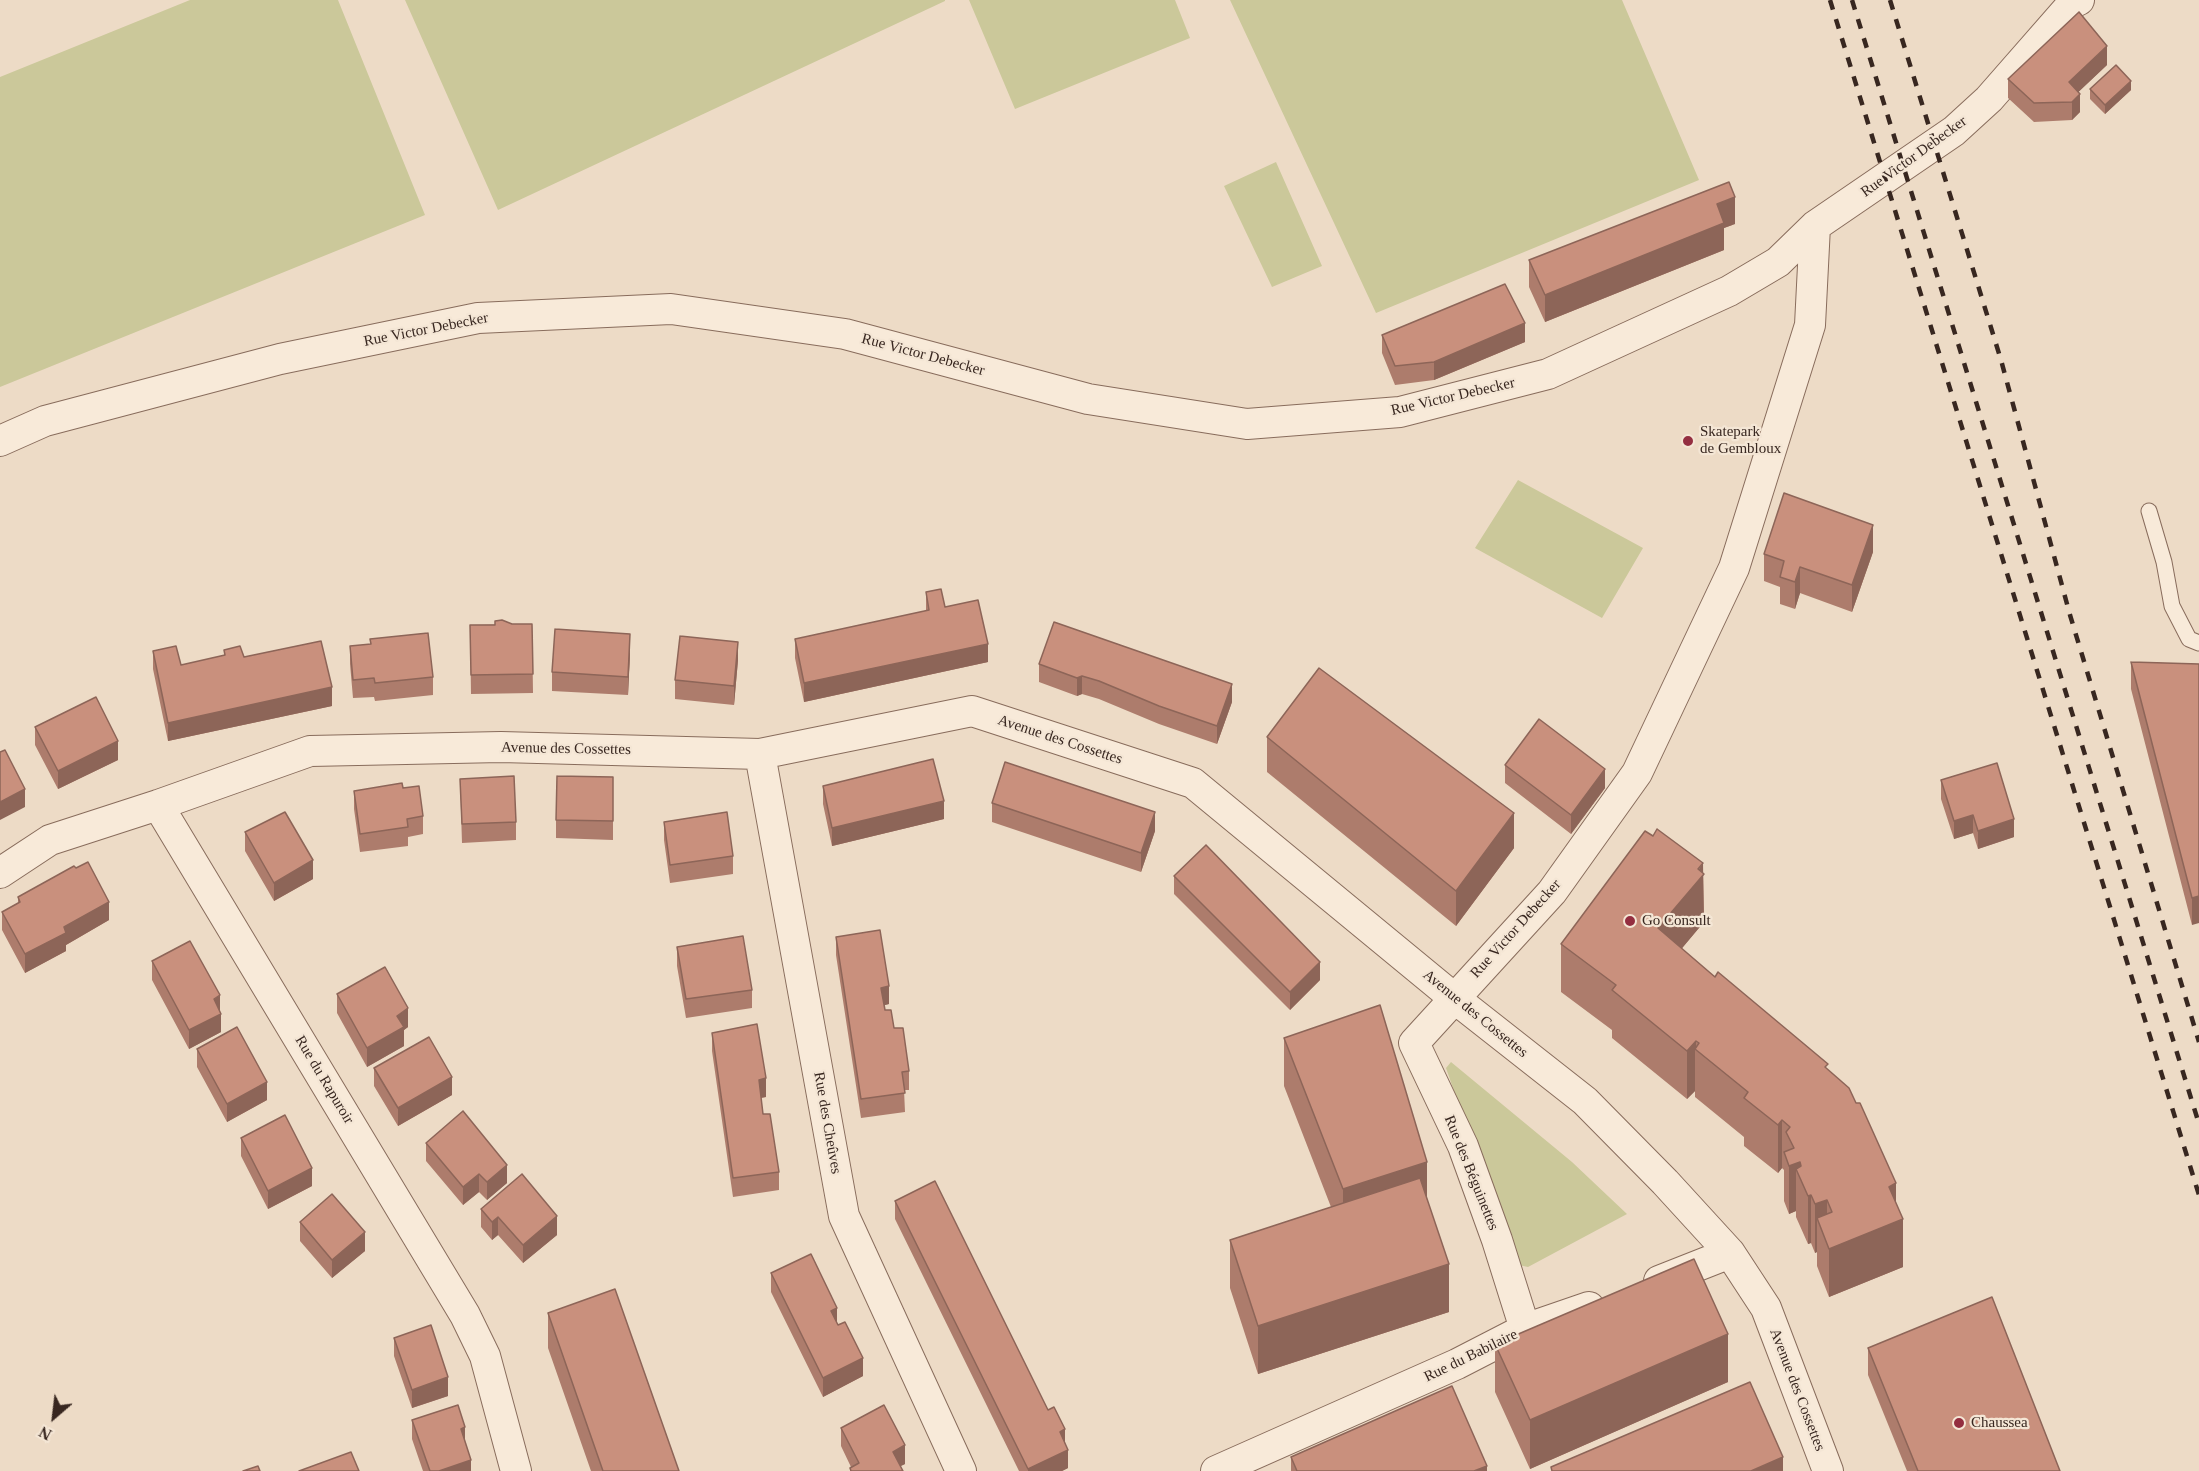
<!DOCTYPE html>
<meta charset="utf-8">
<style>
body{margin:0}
#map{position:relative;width:2199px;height:1471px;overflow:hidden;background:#eddbc6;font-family:"Times New Roman",serif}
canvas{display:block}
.north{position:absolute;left:24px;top:1387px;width:60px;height:60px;-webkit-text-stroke:4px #f4e6d5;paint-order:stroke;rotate:208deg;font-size:16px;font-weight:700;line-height:24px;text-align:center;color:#382720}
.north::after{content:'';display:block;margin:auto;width:21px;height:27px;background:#382720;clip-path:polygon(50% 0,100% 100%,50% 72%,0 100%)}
</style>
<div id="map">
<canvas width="2199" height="1471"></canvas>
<div class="north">N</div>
</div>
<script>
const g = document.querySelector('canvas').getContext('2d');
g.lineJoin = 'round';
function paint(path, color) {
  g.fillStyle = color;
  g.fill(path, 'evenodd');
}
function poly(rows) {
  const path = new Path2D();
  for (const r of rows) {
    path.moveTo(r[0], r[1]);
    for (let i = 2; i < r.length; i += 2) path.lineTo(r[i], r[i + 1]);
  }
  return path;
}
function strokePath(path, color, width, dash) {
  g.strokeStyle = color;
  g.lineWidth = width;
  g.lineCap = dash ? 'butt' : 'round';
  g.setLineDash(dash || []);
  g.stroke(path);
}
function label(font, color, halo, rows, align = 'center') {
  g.font = font + ' "Times New Roman",serif';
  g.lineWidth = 4.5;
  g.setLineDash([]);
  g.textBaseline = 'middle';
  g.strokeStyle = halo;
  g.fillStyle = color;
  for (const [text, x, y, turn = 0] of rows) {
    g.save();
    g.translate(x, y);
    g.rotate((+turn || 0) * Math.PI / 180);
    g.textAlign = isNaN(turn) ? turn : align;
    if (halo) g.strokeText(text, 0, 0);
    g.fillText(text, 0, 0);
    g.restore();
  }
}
const green = poly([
 [190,0,338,0,425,215,0,387,0,77],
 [405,0,945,0,945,1,498,210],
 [969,0,1175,0,1190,38,1015,109],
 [1230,0,1622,0,1699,180,1376,313],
 [1276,162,1322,266,1272,287,1224,186],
 [1518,480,1643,548,1602,618,1475,548],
 [1451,1062,1572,1162,1627,1214,1528,1267,1514,1264,1446,1068]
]);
const lane = poly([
 [2149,511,2164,562,2172,606,2189,639,2199,643]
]);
const street = poly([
 [0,441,45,421,280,359,478,318,671,309,845,334,1088,399,1247,424,1400,412,1548,374,1729,291,1778,262,1815,226,1954,131,1989,99,2073,3,2079,0],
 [760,754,844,1216,961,1471],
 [158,805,465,1315,485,1356,516,1471],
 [0,873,50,840,158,805,310,751,501,747,760,754,972,711,1193,783,1454,998,1585,1101,1665,1182,1730,1253,1766,1308,1828,1471],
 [1659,1281,1730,1253],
 [1525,1329,1497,1240,1463,1146,1414,1043,1552,892,1637,773,1734,568,1810,325,1815,226],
 [1216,1471,1457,1364,1525,1329,1589,1307]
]);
const rail = poly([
 [1830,0,2199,1195],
 [1852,0,2199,1124],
 [1890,0,2001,360,2070,615,2199,1042]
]);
const wall = poly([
 [2107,65,2078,92,2080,112,2072,120,2034,122,2008,98,2008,79],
 [2090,89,2131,90,2105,114,2090,99],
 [1735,224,1724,228,1724,250,1545,322,1529,287,1529,260],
 [1382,335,1525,342,1434,380,1395,385,1382,353],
 [1873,552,1852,612,1800,593,1795,609,1780,604,1780,587,1764,581,1764,554],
 [926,592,945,607,988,662,804,702,795,658,795,639,926,611],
 [532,624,533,693,471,694,470,625],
 [350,646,433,677,433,695,375,701,374,697,353,698,350,664],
 [224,650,244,657,332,706,168,741,153,669,153,651,181,665,224,656],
 [630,653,628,695,552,691,552,672],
 [738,660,734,705,675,699,675,680],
 [2131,662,2199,664,2192,925,2131,689],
 [1039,664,1232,702,1217,744,1159,724,1099,699,1082,694,1077,696,1039,682],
 [35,727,118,760,58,789,35,745],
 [1267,737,1514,848,1456,926,1267,772],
 [1505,765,1605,788,1571,834,1505,783],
 [613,777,613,840,556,838,556,820],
 [460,779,516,822,516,840,462,843],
 [1941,780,2014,837,1978,849,1973,833,1954,839,1941,799],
 [823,786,944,819,832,846,823,804],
 [403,788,423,816,423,834,408,837,408,846,360,852,354,809,354,791],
 [992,803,1155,831,1141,872,992,822],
 [664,822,733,856,733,874,670,883,664,840],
 [245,832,313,879,274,901,245,851],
 [1703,873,1704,922,1681,949,1828,1070,1896,1204,1903,1267,1829,1297,1817,1266,1817,1252,1815,1253,1811,1243,1808,1244,1796,1217,1796,1211,1789,1214,1784,1201,1784,1170,1782,1168,1778,1173,1744,1146,1744,1137,1695,1097,1695,1091,1687,1099,1612,1038,1612,1030,1561,992,1561,944],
 [1174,876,1320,980,1290,1010,1174,894],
 [18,897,109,920,66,945,66,951,25,973,2,930,2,912,18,903],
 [836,937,889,1004,884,1005,885,1010,894,1028,909,1071,909,1090,904,1090,905,1112,861,1118,836,955],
 [677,947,752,990,752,1008,686,1018,677,966],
 [152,961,220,1011,221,1032,189,1049,152,980],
 [337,994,408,1027,404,1030,404,1046,367,1067,337,1013],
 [712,1033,766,1097,761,1098,763,1114,779,1172,779,1190,733,1197,712,1051],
 [1284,1038,1427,1198,1449,1312,1258,1374,1230,1288,1230,1240,1331,1207,1284,1086],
 [197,1049,267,1100,227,1122,197,1067],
 [374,1068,452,1095,398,1126,374,1086],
 [241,1138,312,1186,268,1209,241,1156],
 [426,1143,507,1183,487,1200,479,1192,463,1205,426,1161],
 [895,1201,1065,1443,1068,1468,1062,1471,1019,1471,895,1219],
 [481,1209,557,1235,523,1263,498,1235,492,1240,481,1227],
 [300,1222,365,1251,332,1278,300,1241],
 [771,1273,837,1323,863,1376,823,1397,771,1292],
 [548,1313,679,1471,591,1471,548,1348],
 [394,1338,448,1396,412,1408,394,1356],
 [1495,1344,1728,1382,1530,1469,1495,1392],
 [1868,1348,2060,1471,1907,1471,1868,1375],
 [412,1420,465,1442,471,1471,423,1471,412,1439],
 [841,1428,905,1464,900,1466,903,1471,850,1471,850,1468,851,1467,841,1446],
 [1291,1457,1487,1471,1291,1471]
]);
const shadedWall = poly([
 [2107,46,2107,65,2069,101,2069,82],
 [2131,81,2131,90,2105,114,2105,105],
 [2080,94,2080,112,2072,120,2072,102],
 [1735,197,1735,224,1724,228,1724,250,1545,322,1545,295,1717,204],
 [1525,323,1525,342,1434,380,1434,362],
 [1873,525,1873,552,1852,612,1852,585],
 [1800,567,1800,593,1795,609,1795,582],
 [630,634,630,653,628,695,628,677],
 [738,642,738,660,734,705,734,686],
 [988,644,988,662,804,702,804,683],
 [1082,676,1082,694,1077,696,1077,678],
 [1232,684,1232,702,1217,744,1217,726],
 [332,687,332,706,168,741,168,723],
 [118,741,118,760,58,789,58,771],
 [1605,769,1605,788,1571,834,1571,815],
 [25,789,25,807,0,820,0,802],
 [944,801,944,819,832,846,832,828],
 [1155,812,1155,831,1141,872,1141,853],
 [1514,813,1514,848,1456,926,1456,891],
 [1973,815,1973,833,1954,839,1954,821],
 [2014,819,2014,837,1978,849,1978,831],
 [313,860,313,879,274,901,274,883],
 [1703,863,1704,922,1658,977,1658,928],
 [2199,896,2199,923,2192,925,2192,898],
 [109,902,109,920,66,945,66,951,25,973,25,954,64,927],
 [1320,962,1320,980,1290,1010,1290,992],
 [889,986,889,1004,881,1006,881,988],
 [220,995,220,1013,214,999],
 [408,1008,408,1027,404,1030,404,1046,367,1067,367,1048,397,1016],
 [221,1014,221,1032,189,1049,189,1030],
 [1696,1041,1696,1050,1695,1049,1695,1091,1687,1099,1687,1051],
 [452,1077,452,1095,398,1126,398,1108],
 [766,1078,766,1097,759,1098,759,1080],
 [267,1082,267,1100,227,1122,227,1104],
 [1782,1120,1782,1168,1778,1173,1778,1125],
 [1427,1162,1427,1210,1343,1237,1343,1189],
 [1800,1162,1800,1177,1796,1169,1796,1211,1789,1214,1789,1166],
 [507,1165,507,1183,487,1200,487,1182],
 [312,1168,312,1186,268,1209,268,1191],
 [479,1174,479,1192,463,1205,463,1187],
 [1896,1183,1896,1222,1903,1219,1903,1267,1829,1297,1829,1249,1889,1187],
 [1811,1195,1811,1243,1808,1244,1808,1196],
 [1827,1200,1827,1243,1817,1218,1817,1252,1815,1253,1815,1204],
 [557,1216,557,1235,523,1263,523,1245],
 [498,1217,498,1235,492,1240,492,1222],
 [365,1232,365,1251,332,1278,332,1260],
 [1449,1264,1449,1312,1258,1374,1258,1326],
 [837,1308,837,1326,831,1311],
 [1728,1334,1728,1382,1530,1469,1530,1420],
 [863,1358,863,1376,823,1397,823,1378],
 [448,1377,448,1396,412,1408,412,1390],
 [465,1427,465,1445,461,1429],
 [1065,1429,1065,1448,1060,1432],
 [905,1445,905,1464,893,1470,893,1452],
 [1068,1450,1068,1468,1062,1471,1028,1471,1028,1469],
 [1783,1457,1783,1471,1751,1471],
 [471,1460,471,1471,439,1471],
 [1487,1466,1487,1471,1474,1471]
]);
const building = poly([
 [2079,12,2107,46,2069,82,2080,94,2072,102,2034,103,2008,79,2079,12],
 [2116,65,2131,81,2105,105,2090,89,2116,65],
 [1729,182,1735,197,1717,204,1724,223,1545,295,1529,260,1729,182],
 [1505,284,1525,323,1434,362,1395,366,1382,335,1505,284],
 [1784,493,1873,525,1852,585,1800,567,1795,582,1780,577,1784,561,1764,554,1784,493],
 [941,589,945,607,978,600,988,644,804,683,795,639,929,610,926,592,941,589],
 [502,620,512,624,532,624,533,674,471,675,470,625,495,625,495,621,502,620],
 [1054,622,1232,684,1217,726,1159,706,1099,681,1082,676,1077,678,1039,664,1054,622],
 [555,629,630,634,628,677,552,672,555,629],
 [428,633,433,677,375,683,374,678,353,680,350,646,371,644,370,639,428,633],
 [680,636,738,642,734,686,675,680,680,636],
 [321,641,332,687,168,723,153,651,176,646,181,665,225,655,224,650,240,646,244,657,321,641],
 [2131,662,2199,664,2199,896,2192,898,2131,662],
 [1319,668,1514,813,1456,891,1267,737,1319,668],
 [96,697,118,741,58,771,35,727,96,697],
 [1539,719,1605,769,1571,815,1505,765,1539,719],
 [5,750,25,789,0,802,0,752,5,750],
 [933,759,944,801,832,828,823,786,933,759],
 [1005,762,1155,812,1141,853,992,803,1005,762],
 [1997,763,2014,819,1978,831,1973,815,1954,821,1941,780,1997,763],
 [514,776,516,822,462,824,460,779,514,776],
 [557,776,613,777,613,821,556,820,557,776],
 [402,783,403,788,419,786,423,816,407,819,408,827,360,834,354,791,402,783],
 [285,812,313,860,274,883,245,832,285,812],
 [727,812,733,856,670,865,664,822,727,812],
 [1657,829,1703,863,1698,869,1704,874,1658,928,1715,977,1718,972,1828,1064,1825,1067,1849,1088,1856,1103,1860,1103,1896,1183,1889,1187,1903,1219,1829,1249,1817,1218,1832,1212,1827,1200,1815,1204,1811,1195,1808,1196,1796,1169,1801,1166,1800,1162,1789,1166,1784,1152,1794,1148,1786,1132,1790,1127,1782,1120,1778,1125,1744,1098,1748,1092,1695,1049,1699,1043,1696,1041,1687,1051,1612,990,1616,985,1561,944,1645,831,1653,836,1657,829],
 [1206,845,1320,962,1290,992,1174,876,1206,845],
 [88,862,109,902,64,927,66,933,25,954,2,912,20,902,18,897,74,866,76,868,88,862],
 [880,930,889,986,881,988,885,1010,891,1010,894,1028,903,1028,909,1071,902,1072,905,1093,861,1099,836,937,880,930],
 [743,936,752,990,686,999,677,947,743,936],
 [190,941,220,995,214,999,221,1014,189,1030,152,961,190,941],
 [385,967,408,1008,397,1016,404,1027,367,1048,337,994,385,967],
 [1380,1005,1427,1162,1343,1189,1284,1038,1380,1005],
 [757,1024,766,1078,759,1080,763,1114,770,1114,779,1172,733,1178,712,1033,757,1024],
 [237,1027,267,1082,227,1104,197,1049,237,1027],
 [429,1037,452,1077,398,1108,374,1068,429,1037],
 [463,1111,507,1165,487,1182,479,1174,463,1187,426,1143,463,1111],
 [285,1115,312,1168,268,1191,241,1138,285,1115],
 [522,1174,557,1216,523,1245,498,1217,492,1222,481,1209,522,1174],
 [1420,1178,1449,1264,1258,1326,1230,1240,1420,1178],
 [935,1181,1048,1410,1054,1407,1065,1429,1060,1432,1068,1450,1028,1469,895,1201,935,1181],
 [332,1194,365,1232,332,1260,300,1222,332,1194],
 [811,1254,837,1308,831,1311,838,1325,845,1322,863,1358,823,1378,771,1273,811,1254],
 [1694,1259,1728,1334,1530,1420,1495,1344,1694,1259],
 [615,1289,679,1471,603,1471,548,1313,615,1289],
 [1992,1297,2060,1471,1918,1471,1868,1348,1992,1297],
 [431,1325,448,1377,412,1390,394,1338,431,1325],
 [1750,1382,1783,1457,1751,1471,1552,1471,1551,1467,1750,1382],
 [1452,1386,1487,1466,1474,1471,1297,1471,1291,1457,1452,1386],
 [458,1405,465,1427,461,1429,471,1460,439,1471,430,1471,412,1420,458,1405],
 [884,1405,905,1445,893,1452,903,1471,851,1471,850,1468,859,1463,841,1428,884,1405],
 [351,1452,359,1471,299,1471,351,1452],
 [258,1466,260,1471,243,1471,258,1466]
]);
const markers = [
 [1688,441,6,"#942e40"],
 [1630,921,6,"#942e40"],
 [1959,1423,6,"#942e40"]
];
const streetNames = [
 ["Rue Victor Debecker",1914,157,-36],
 ["Rue Victor Debecker",426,330,-11],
 ["Rue Victor Debecker",923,355,15],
 ["Rue Victor Debecker",1453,397,-13],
 ["Avenue des Cossettes",1060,740,18],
 ["Avenue des Cossettes",566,749,1],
 ["Rue Victor Debecker",1516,929,-48],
 ["Avenue des Cossettes",1475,1014,39],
 ["Rue du Rapuroir",324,1080,59],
 ["Rue des Cheûves",827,1123,80],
 ["Rue des Béguinettes",1471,1173,68],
 ["Rue du Babilaire",1471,1356,-26],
 ["Avenue des Cossettes",1797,1390,69]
];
const poiNames = [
 ["Skatepark",1700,432],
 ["de Gembloux",1700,449],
 ["Go Consult",1642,921],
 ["Chaussea",1971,1423]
];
paint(green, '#cbc89a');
strokePath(lane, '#886c5c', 17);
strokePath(street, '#886c5c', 32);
strokePath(lane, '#f8ead9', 15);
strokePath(street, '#f8ead9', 30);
strokePath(rail, '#382720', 4.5, [10, 10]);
paint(wall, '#ad7c6c');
paint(shadedWall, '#8d6558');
paint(building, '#c9907d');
strokePath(building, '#8d6558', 1.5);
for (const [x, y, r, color] of markers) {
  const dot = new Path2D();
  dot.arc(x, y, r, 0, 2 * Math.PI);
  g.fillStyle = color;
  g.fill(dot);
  strokePath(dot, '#f4e6d5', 2);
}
label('15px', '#382720', '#f4e6d5', streetNames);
label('15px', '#382720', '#f4e6d5', poiNames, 'left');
</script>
